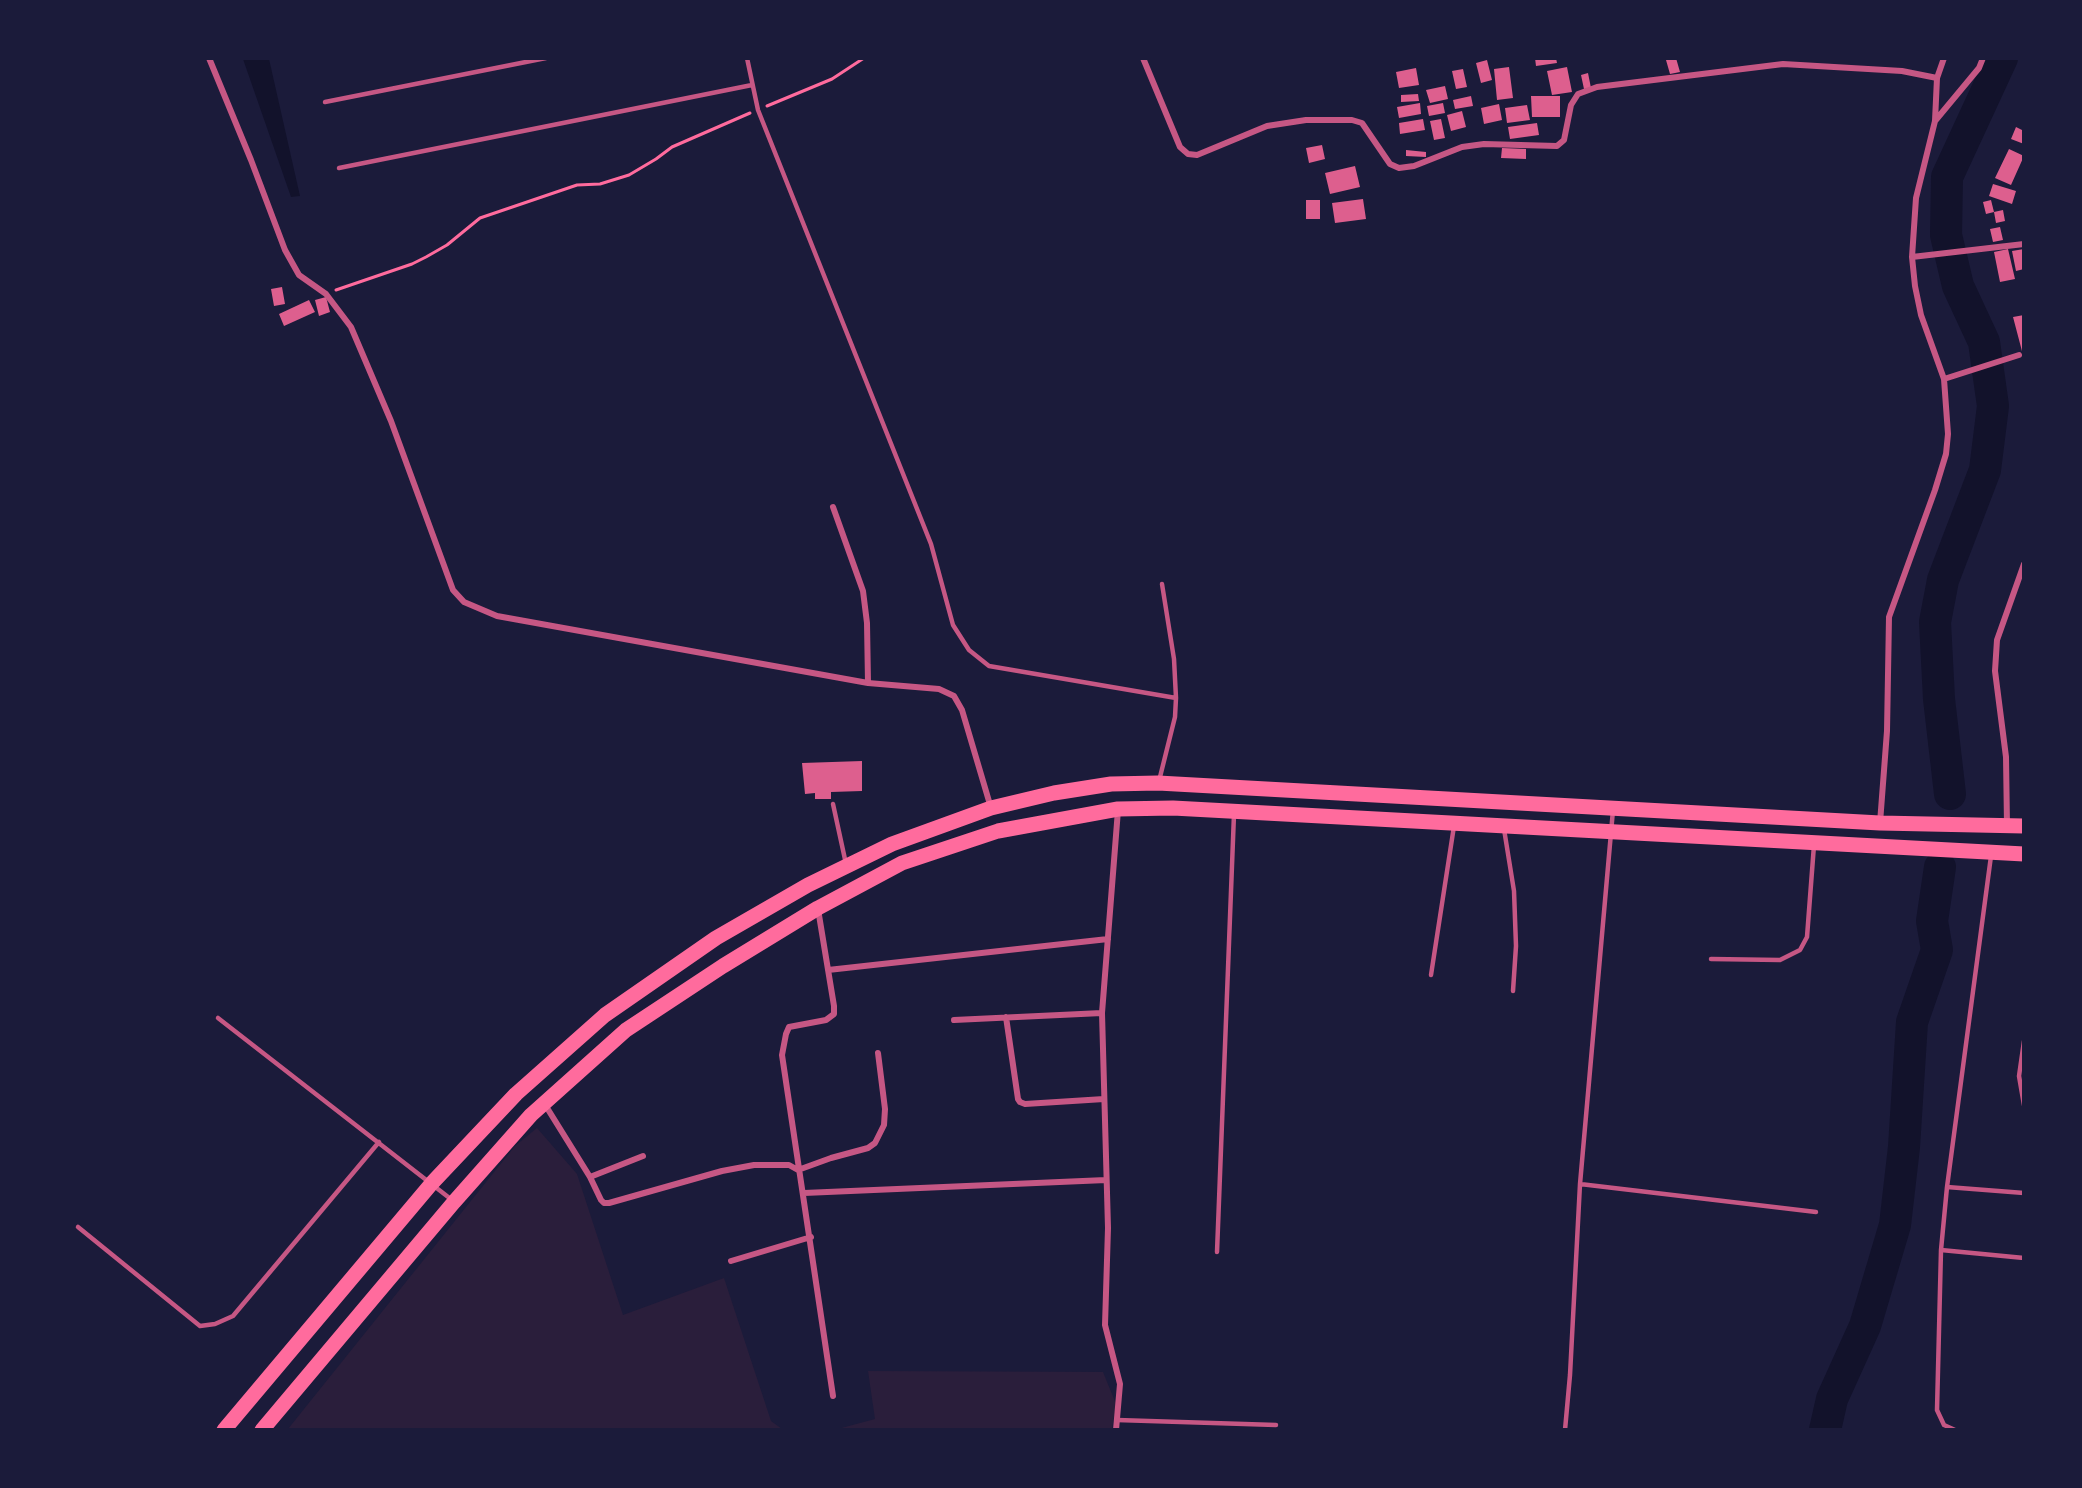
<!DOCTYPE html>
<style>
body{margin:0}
#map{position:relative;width:2082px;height:1488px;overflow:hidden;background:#1b1b3a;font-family:"Fira Sans Condensed",sans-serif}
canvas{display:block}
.frame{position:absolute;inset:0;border:60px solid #1b1b3a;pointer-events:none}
</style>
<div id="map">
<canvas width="2082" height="1488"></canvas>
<div class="frame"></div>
</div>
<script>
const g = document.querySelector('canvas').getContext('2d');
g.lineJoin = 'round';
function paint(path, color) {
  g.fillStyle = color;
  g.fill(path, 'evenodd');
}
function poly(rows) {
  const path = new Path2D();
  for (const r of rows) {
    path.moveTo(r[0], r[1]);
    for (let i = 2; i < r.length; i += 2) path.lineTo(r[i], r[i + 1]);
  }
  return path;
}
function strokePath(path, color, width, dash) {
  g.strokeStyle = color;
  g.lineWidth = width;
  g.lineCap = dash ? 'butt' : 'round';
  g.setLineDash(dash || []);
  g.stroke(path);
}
const green = poly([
 [537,1128,577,1174,623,1315,724,1278,771,1421,782,1429,288,1429,515,1146],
 [868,1371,1103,1372,1116,1404,1112,1429,834,1430,875,1419]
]);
const water = poly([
 [243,59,269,59,300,196,291,197]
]);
const river = poly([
 [1950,794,1939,699,1935,622,1943,580,1985,470,1993,406,1984,342,1958,286,1946,235,1947,177,2002,58],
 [1825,1430,1832,1399,1865,1326,1895,1225,1904,1147,1912,1022,1937,950,1932,921,1940,867]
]);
const building = poly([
 [1535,58,1556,58,1557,63,1536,66],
 [1676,58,1680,72,1670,74,1666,60],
 [1487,60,1492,80,1481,83,1476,63],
 [1509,67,1513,98,1497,100,1494,69],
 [1567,67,1572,92,1552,95,1547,71],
 [1416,68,1419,85,1399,88,1396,72],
 [1463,69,1467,87,1456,89,1452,71],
 [1588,73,1591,88,1584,89,1581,75],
 [1445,86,1448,99,1430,103,1426,90],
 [1418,94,1419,101,1401,102,1401,95],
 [1471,96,1473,106,1455,109,1453,100],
 [1531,96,1560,96,1560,117,1532,117],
 [1420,103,1421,114,1399,118,1397,107],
 [1443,103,1445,113,1429,116,1427,106],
 [1499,104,1502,120,1484,124,1481,108],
 [1527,105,1530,120,1507,123,1505,108],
 [1462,111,1466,127,1451,131,1447,115],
 [1423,119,1425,130,1400,134,1399,123],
 [1441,119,1445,138,1434,140,1430,121],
 [1537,123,1539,135,1510,139,1508,127],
 [2016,127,2024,131,2024,144,2011,139],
 [1322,145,1325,159,1309,163,1306,148],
 [1502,148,1526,149,1526,159,1501,158],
 [2009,149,2024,156,2011,185,1995,178],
 [1406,150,1426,152,1426,157,1406,156],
 [1355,166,1360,187,1330,194,1325,173],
 [1993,184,2016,191,2012,204,1989,196],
 [1363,199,1366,219,1335,223,1332,203],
 [1306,200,1320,200,1320,219,1306,219],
 [1991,200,1994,212,1986,214,1983,202],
 [2003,210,2005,221,1996,223,1994,212],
 [2000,227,2003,240,1993,242,1990,229],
 [2008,249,2015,279,2000,282,1994,252],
 [2024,249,2024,269,2016,271,2012,251],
 [282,287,285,304,274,306,271,289],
 [326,297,330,312,319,316,315,300],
 [309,300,315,312,284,326,279,314],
 [2024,315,2024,355,2023,355,2013,317],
 [862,761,862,791,831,792,831,799,815,799,815,793,805,794,802,763]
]);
const path = poly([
 [767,106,832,79,864,58],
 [336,290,412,264,426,257,447,245,480,218,577,185,600,184,629,175,656,159,672,147,750,113]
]);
const service = poly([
 [747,58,758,110,931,544,953,625,969,650,989,666,1176,698],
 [325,102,546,58],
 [339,168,752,85],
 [1159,781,1175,717,1176,698,1174,659,1162,584],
 [833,804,846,864],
 [1504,829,1514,891,1516,946,1513,991],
 [1711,959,1780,960,1800,950,1807,937,1814,845],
 [1431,975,1454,826],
 [218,1018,452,1200],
 [2024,1041,2019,1076,2024,1105],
 [1580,1184,1816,1212],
 [1947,1187,2024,1193],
 [78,1227,200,1326,215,1324,233,1316,379,1142],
 [1941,1250,2024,1258],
 [1217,1252,1234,814],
 [1117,1420,1276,1425],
 [1565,1430,1570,1375,1580,1184,1613,810],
 [1955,1430,1944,1425,1937,1410,1941,1250,1947,1187,1991,856]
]);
const minor = poly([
 [209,58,251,160,285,250,299,275,326,294,351,327,391,421,453,590,464,602,497,616,868,683,939,689,954,696,962,710,991,808],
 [1143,58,1180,147,1188,154,1197,155,1267,126,1306,120,1352,120,1362,123,1390,164,1399,168,1414,166,1462,147,1484,144,1557,146,1564,140,1571,105,1578,94,1597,87,1783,64,1902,71,1937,78],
 [1935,121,1979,68,1983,58],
 [1912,257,2024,244],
 [1944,379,2019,355],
 [833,507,863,591,867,623,868,683],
 [1880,823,1887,731,1889,617,1935,490,1946,454,1948,434,1944,379,1921,315,1915,286,1912,257,1916,198,1935,121,1937,78,1944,58],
 [2007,825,2006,757,1995,671,1997,640,2024,564],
 [818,909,834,1006,834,1014,826,1020,789,1027,786,1034,782,1055,833,1396],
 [828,970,1108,939],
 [1006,1017,1018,1099,1020,1102,1025,1104,1104,1099],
 [954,1020,1102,1013],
 [544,1103,590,1177,601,1200,604,1203,609,1203,722,1171,754,1165,789,1165,798,1170,831,1158,868,1148,875,1143,884,1125,885,1109,878,1053],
 [590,1177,643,1156],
 [804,1193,1106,1180],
 [731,1261,811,1237],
 [1116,1430,1120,1384,1105,1325,1108,1228,1102,1013,1118,810]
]);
const trunk = poly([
 [224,1430,432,1183,516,1094,605,1015,716,938,808,885,892,844,991,808,1054,793,1111,784,1158,783,1880,823,2024,826],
 [262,1430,454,1202,531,1115,626,1030,723,966,818,908,902,863,998,831,1118,809,1173,808,2024,854]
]);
paint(green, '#2a1e3b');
paint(water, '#12122b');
strokePath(river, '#12122b', 32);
paint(building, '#dd5f8e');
strokePath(path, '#ff6b9d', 3);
strokePath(service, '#c65784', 4.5);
strokePath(minor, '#c65784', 6);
strokePath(trunk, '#ff6b9d', 15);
</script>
